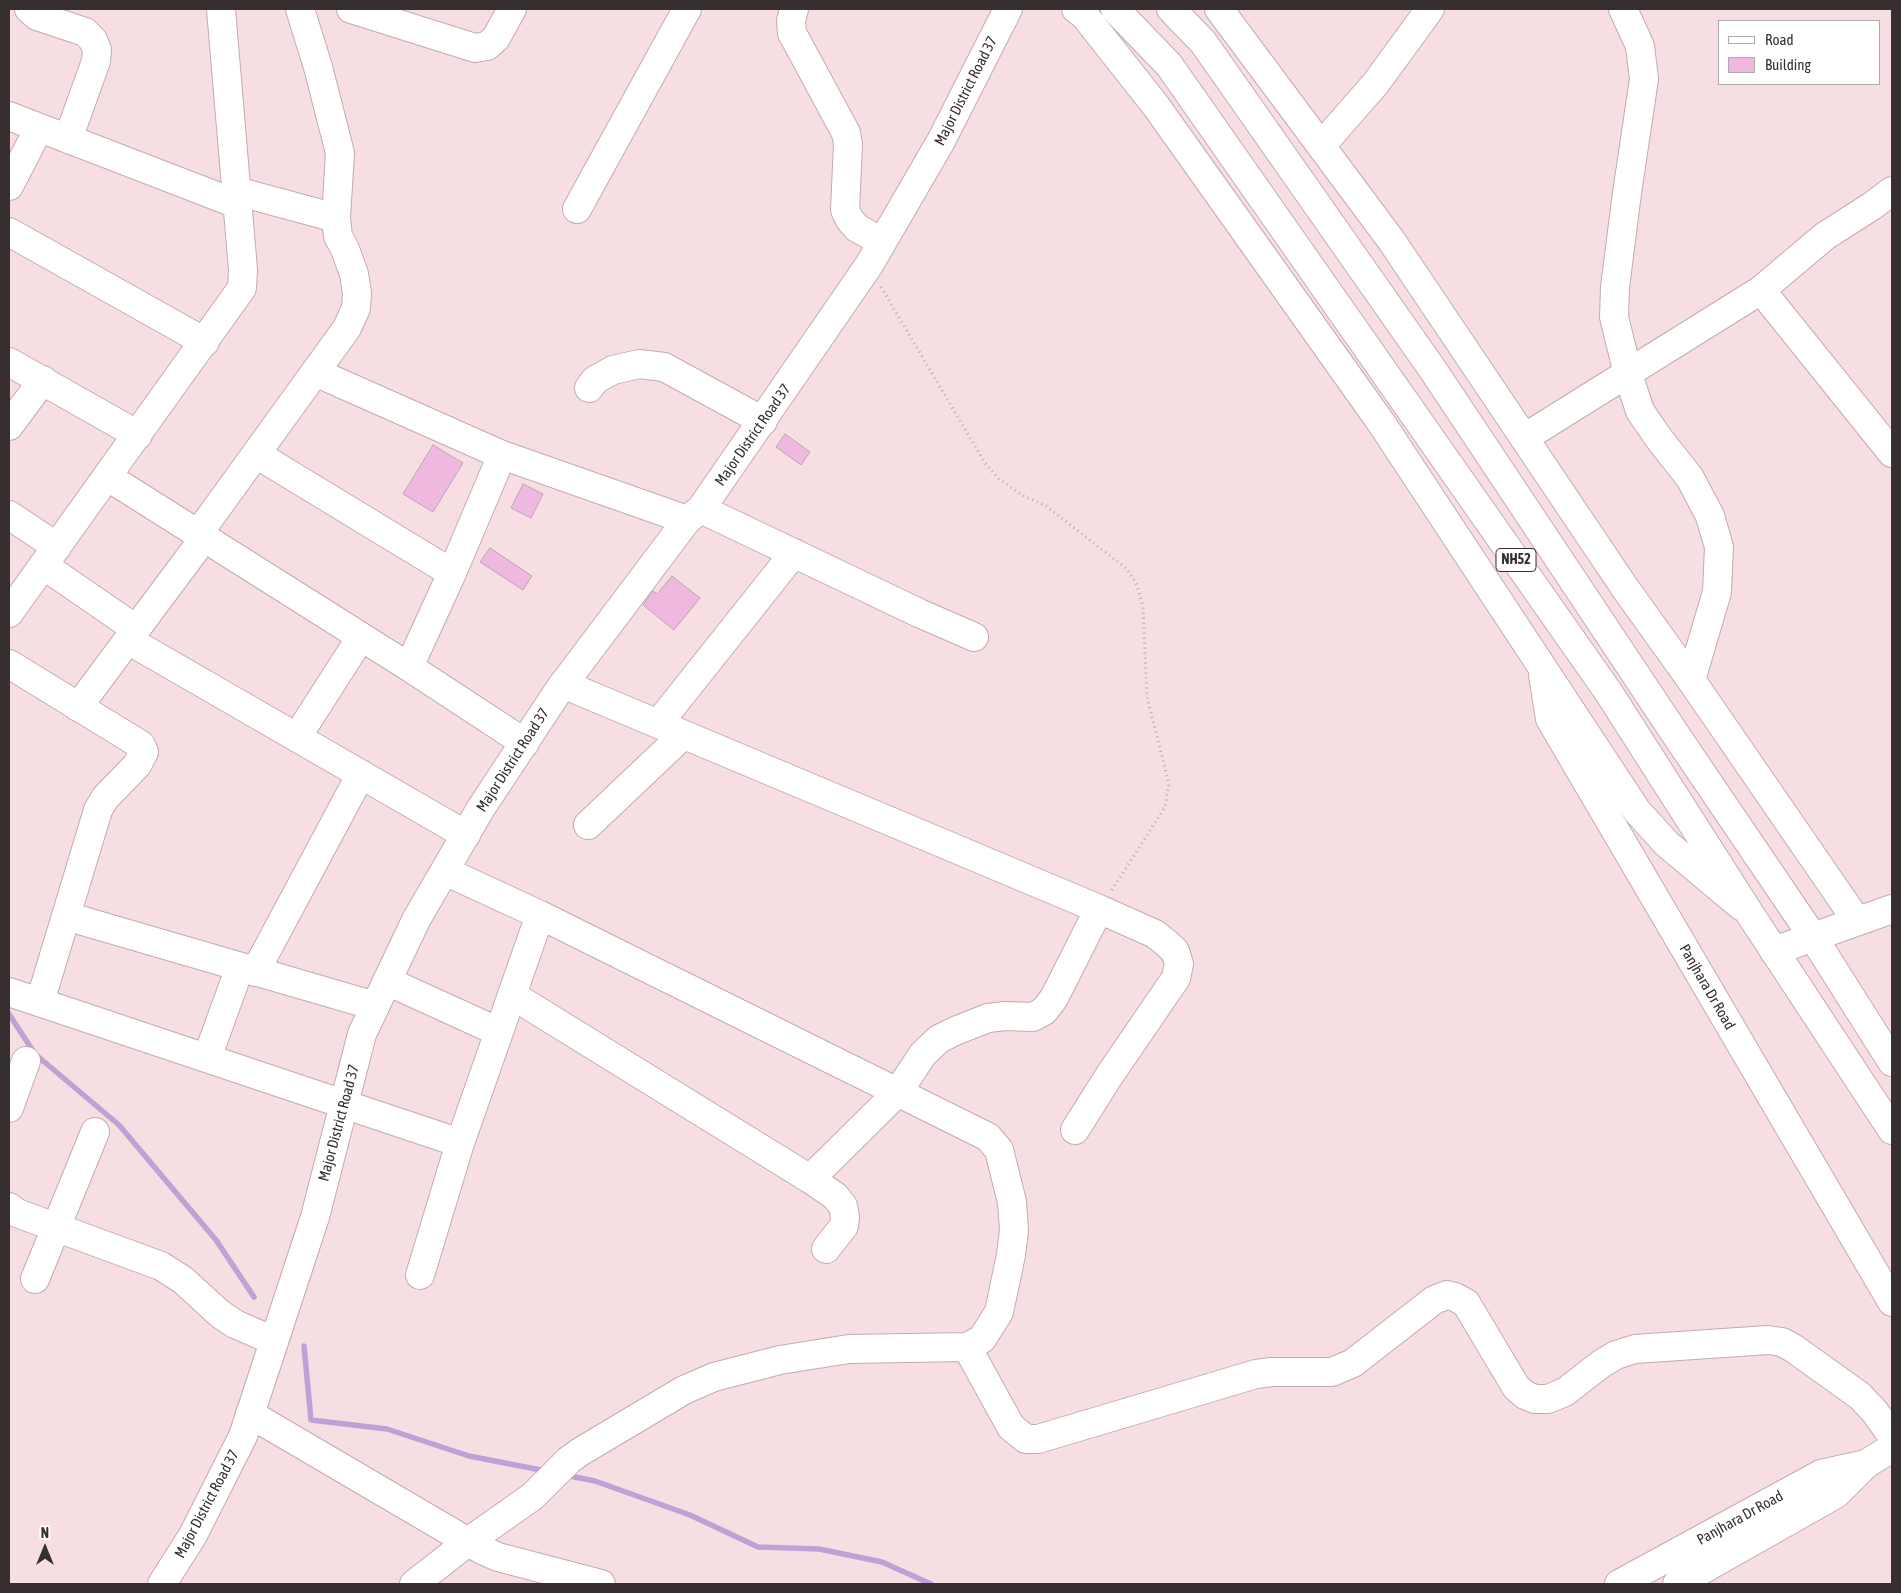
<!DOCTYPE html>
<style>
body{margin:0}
#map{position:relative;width:1901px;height:1593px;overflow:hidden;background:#f7dee3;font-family:"Asap Condensed",sans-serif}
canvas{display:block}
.frame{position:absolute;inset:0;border:10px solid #372e2f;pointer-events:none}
.legend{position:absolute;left:1718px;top:20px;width:162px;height:65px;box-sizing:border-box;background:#fff;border:1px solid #afabac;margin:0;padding:6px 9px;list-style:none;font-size:15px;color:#372e2f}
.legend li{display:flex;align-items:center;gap:10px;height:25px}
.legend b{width:25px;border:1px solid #afabac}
.north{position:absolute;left:20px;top:1523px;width:50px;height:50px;-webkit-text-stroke:4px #fff;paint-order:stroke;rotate:0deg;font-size:14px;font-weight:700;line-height:20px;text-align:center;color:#372e2f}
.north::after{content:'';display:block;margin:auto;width:18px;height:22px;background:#372e2f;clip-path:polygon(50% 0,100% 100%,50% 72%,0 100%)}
</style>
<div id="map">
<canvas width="1901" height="1593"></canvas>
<div class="frame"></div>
<ul class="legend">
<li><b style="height:6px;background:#fff"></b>Road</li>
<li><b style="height:14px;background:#eeb8df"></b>Building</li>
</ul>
<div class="north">N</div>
</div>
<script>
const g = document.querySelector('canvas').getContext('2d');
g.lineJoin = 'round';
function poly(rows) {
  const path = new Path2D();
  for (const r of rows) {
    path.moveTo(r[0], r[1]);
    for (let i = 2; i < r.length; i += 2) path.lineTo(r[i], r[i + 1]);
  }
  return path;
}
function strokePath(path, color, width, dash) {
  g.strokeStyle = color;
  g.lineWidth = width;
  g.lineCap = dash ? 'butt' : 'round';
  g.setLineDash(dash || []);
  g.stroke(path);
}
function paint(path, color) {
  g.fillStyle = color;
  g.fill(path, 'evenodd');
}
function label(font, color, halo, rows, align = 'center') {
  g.font = font + ' "Asap Condensed",sans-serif';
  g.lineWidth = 4;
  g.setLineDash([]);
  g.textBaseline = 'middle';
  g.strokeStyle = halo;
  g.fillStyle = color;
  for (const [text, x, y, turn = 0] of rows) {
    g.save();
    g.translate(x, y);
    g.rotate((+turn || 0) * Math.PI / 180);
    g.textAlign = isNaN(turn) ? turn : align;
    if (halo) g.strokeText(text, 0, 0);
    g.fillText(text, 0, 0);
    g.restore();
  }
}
const stream = poly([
 [9,1014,35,1054,119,1125,216,1240,254,1297],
 [304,1346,311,1420,387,1429,469,1456,546,1471],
 [565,1475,595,1481,690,1515,758,1547,819,1549,882,1562,931,1584]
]);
const building = poly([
 [785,434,810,452,801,465,776,447,785,434],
 [433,445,463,463,433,512,403,494,433,445],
 [523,484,543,494,531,518,511,508,523,484],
 [490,548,532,576,523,590,480,562,490,548],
 [672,576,700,598,674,630,643,605,653,591,657,594,672,576]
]);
const path = poly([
 [881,287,985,463,999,479,1022,495,1046,506,1127,569,1137,585,1143,607,1147,697,1169,784,1165,807,1112,890]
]);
const minor = poly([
 [29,9,37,16,85,32,93,40,97,50,96,61,68,139],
 [351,9,475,48,487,46,496,38,512,9],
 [794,9,791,21,792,33,846,133,848,144,845,210,850,220,857,228,882,242],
 [1076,9,1085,16,1156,106,1382,424,1637,811,1667,844,1741,906],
 [1219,9,1391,240,1625,588,1691,680,1857,921],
 [1623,9,1640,46,1644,79,1627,193,1615,287,1614,317,1628,374,1640,411,1660,440,1690,478,1710,516,1719,547,1717,592,1691,680],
 [9,116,237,204],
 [1321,146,1376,83,1430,9],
 [9,186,39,128],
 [236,191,336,218],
 [577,209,687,9],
 [9,232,205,342],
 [1761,290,1892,453],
 [9,362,138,435],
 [315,372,502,455,687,520],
 [589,388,595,380,613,370,639,364,664,367,763,421],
 [9,426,43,380],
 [1524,438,1761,290,1825,236,1872,206,1892,191],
 [256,454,452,573],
 [108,477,409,667,525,743],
 [701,509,919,613,974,637],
 [9,515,57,547],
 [198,534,347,328,356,308,357,293,354,274,345,249,338,236,336,218,340,153,318,67,300,9],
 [43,565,136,629],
 [9,613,242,288,243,270,221,9],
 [128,640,466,835],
 [9,664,141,745,144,752,137,765,105,798,98,810,40,1002],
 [409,667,452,573,502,455],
 [1543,675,1550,719,1892,1302],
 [563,684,1099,909,1155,934,1165,942,1175,951,1179,964,1176,978,1109,1076,1075,1130],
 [78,707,204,538],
 [658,724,794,553],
 [297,737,361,637],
 [588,825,683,735],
 [66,916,375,1006],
 [1774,951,1892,909],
 [255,972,361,774],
 [387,981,499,1032],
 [9,992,460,1143],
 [512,995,810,1179,835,1196,843,1206,845,1217,844,1226,826,1249],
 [207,1058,240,967],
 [9,1108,26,1061],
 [810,1179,898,1092,923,1054,939,1039,955,1031,988,1018,1005,1016,1033,1017,1044,1011,1054,998,1099,909],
 [9,1207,17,1213,161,1266,183,1280,220,1314,235,1324,274,1341],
 [420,1275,460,1143,540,915],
 [35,1279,95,1132],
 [967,1347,1011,1427,1026,1439,1038,1439,1256,1374,1272,1372,1332,1372,1353,1363,1434,1300,1447,1295,1455,1297,1466,1303,1516,1387,1525,1395,1535,1399,1548,1399,1565,1392,1601,1364,1616,1355,1635,1349,1768,1340,1782,1342,1793,1348,1860,1396,1875,1412,1892,1436],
 [250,1414,482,1550,498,1557,601,1584],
 [414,1584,468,1542,533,1496,569,1460,580,1452,684,1390,714,1377,780,1360,849,1349,967,1347,982,1339,999,1312,1011,1255,1014,1230,1012,1202,999,1150,988,1137,540,915,445,871],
 [1619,1584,1821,1474,1866,1464],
 [1677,1584,1836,1494,1866,1464,1892,1448]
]);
const major = poly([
 [162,1584,193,1535,243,1436,315,1217,362,1034,416,920,481,808,559,690,687,520,701,509,869,265,941,141,1008,9]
]);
const highway = poly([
 [1115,9,1169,65,1609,693,1750,914,1892,1130],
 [1171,9,1203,42,1433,370,1680,741,1813,937,1892,1062]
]);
const shields = [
 [1516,560,40]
];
const shieldNames = [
 ["NH52",1516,560]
];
const streetNames = [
 ["Major District Road 37",966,91,-63],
 ["Major District Road 37",753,435,-55],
 ["Major District Road 37",513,760,-57],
 ["Panjhara Dr Road",1707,987,60],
 ["Major District Road 37",339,1123,-75],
 ["Major District Road 37",207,1504,-62],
 ["Panjhara Dr Road",1740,1518,-29]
];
strokePath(stream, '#bea2d6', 5.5);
paint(building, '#eeb8df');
strokePath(building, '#b8a6b3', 1);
strokePath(minor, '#c3abb0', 30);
strokePath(major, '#c3abb0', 30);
strokePath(highway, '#c3abb0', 30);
strokePath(path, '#bba7ab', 3, [1, 4]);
strokePath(minor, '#fff', 28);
strokePath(major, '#fff', 28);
strokePath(highway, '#fff', 28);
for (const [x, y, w] of shields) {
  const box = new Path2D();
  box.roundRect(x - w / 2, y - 11.5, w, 23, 4);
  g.fillStyle = '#fff';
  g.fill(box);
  strokePath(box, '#372e2f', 1);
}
label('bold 14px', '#372e2f', null, shieldNames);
label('15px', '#372e2f', '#fff', streetNames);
</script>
